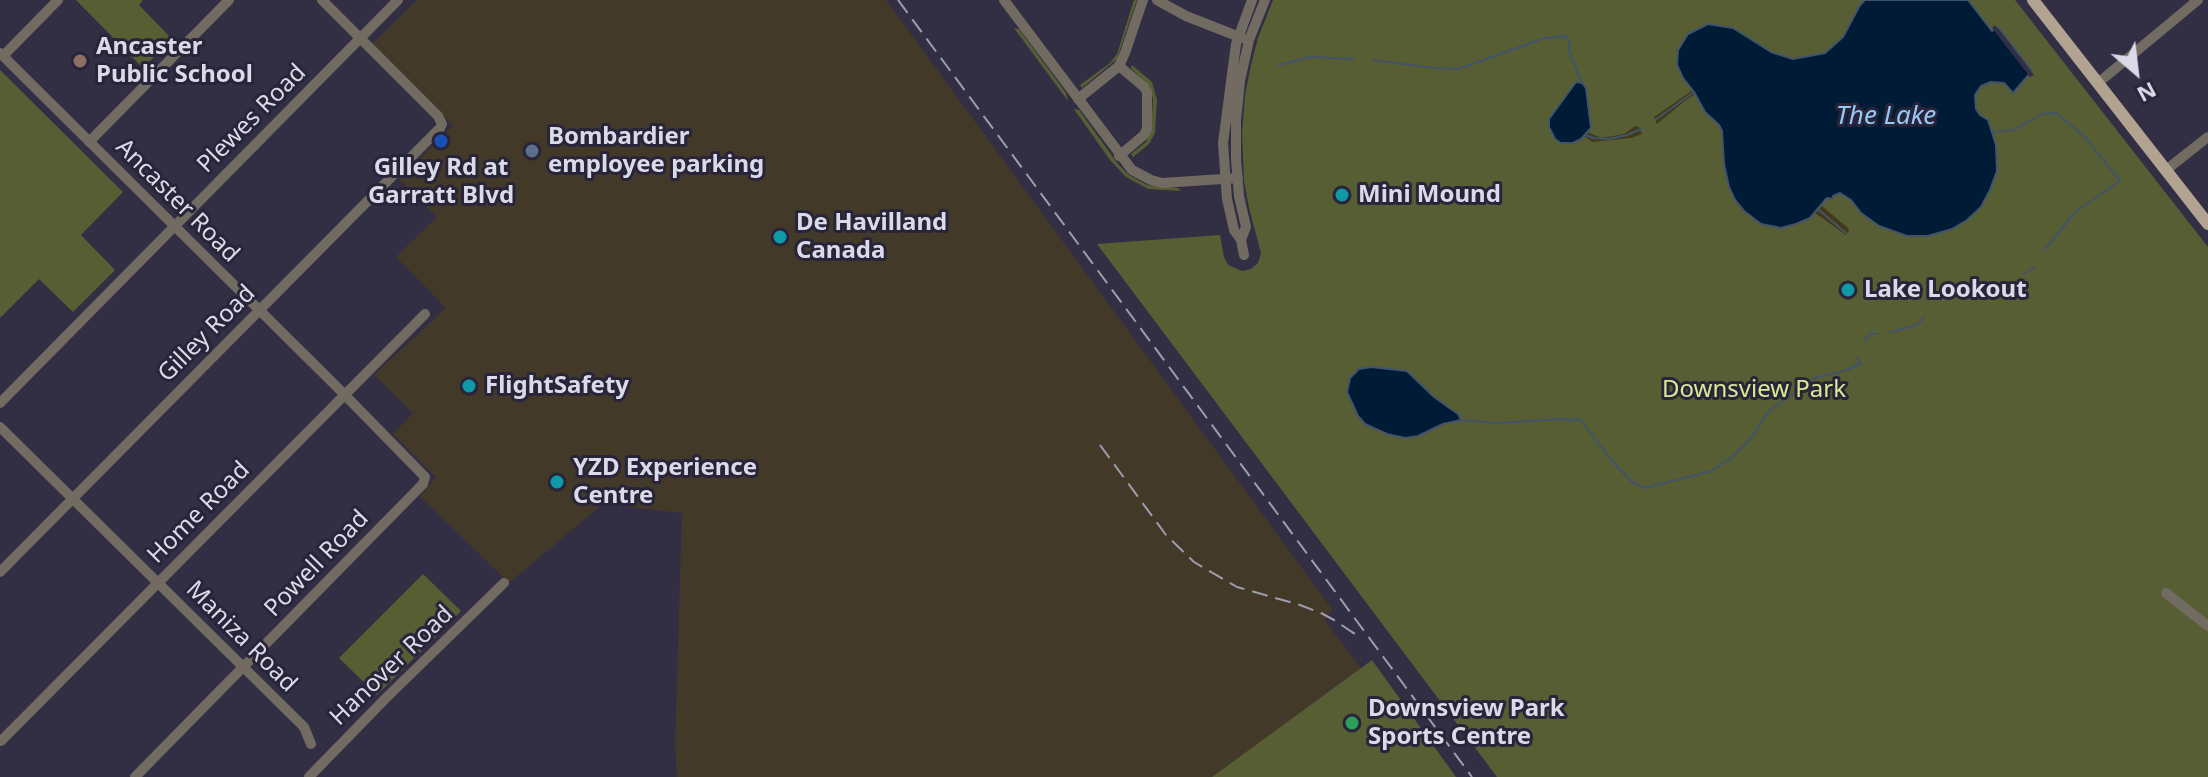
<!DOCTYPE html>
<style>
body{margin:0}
#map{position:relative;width:2208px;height:777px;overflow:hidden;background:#322f45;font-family:"Noto Sans",sans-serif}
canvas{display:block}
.north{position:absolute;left:2096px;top:32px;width:80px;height:80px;-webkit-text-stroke:6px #28253a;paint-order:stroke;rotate:152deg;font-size:22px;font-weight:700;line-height:32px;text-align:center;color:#dbdae8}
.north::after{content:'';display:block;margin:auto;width:28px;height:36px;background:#dbdae8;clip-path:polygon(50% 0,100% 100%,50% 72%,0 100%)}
</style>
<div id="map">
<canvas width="2208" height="777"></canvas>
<div class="north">N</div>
</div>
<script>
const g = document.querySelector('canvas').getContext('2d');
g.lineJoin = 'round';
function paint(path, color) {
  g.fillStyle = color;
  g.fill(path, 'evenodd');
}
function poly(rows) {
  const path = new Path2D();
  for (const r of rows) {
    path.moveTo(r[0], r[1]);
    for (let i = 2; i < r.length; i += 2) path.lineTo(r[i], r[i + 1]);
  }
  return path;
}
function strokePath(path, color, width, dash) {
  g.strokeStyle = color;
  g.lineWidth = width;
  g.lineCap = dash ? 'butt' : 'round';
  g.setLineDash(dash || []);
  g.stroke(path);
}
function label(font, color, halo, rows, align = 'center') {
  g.font = font + ' "Noto Sans",sans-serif';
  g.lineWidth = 6;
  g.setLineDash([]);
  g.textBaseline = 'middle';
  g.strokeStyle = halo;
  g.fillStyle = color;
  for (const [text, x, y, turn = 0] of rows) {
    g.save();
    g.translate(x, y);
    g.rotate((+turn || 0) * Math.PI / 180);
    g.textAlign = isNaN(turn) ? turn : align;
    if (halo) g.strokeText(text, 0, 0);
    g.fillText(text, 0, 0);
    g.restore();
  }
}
const industrial = poly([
 [417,0,886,0,1332,609,1325,621,1361,668,1212,777,677,777,675,745,682,513,628,507,629,493,617,492,509,583,420,496,436,477,393,434,413,413,374,375,446,308,396,257,437,217,399,179,453,126,372,44]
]);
const green = poly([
 [76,0,143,0,139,5,172,39,143,68],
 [1134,0,1137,0,1117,59,1082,88,1080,85,1110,63,1117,54],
 [1273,0,2015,0,2208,247,2208,777,1497,777,1097,244,1220,235,1224,257,1228,265,1242,271,1251,269,1258,263,1261,253,1249,208,1244,181,1242,133,1245,95,1251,65,1258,38],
 [1014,28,1019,29,1066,93,1068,101],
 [1132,65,1152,82,1157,100,1155,133,1149,144,1133,157,1131,154,1146,142,1151,132,1153,99,1150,87,1131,68],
 [0,70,123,192,81,235,115,270,73,312,39,279,0,318],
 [1074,109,1079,110,1118,164,1129,175,1147,185,1178,188,1181,191,1148,189,1126,177,1110,160],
 [423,574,461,611,377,695,339,658],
 [1372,660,1456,777,1212,777,1361,668]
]);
const sand = poly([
 [1693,90,1696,94,1686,100,1657,124,1654,117],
 [1635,126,1639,127,1642,134,1631,138,1592,142,1584,136,1587,132,1602,138,1624,134],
 [1822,206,1848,228,1849,231,1846,235,1815,213]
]);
const water = poly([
 [1865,0,1968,0,1992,31,1998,27,2032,71,2013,93,2004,83,1991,82,1981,86,1975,95,1976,109,1980,115,1988,120,1996,145,1997,171,1990,190,1981,207,1967,220,1952,229,1928,236,1907,236,1879,226,1861,213,1851,200,1840,193,1833,196,1832,199,1827,198,1810,218,1796,224,1781,228,1761,224,1744,211,1735,200,1729,187,1724,164,1722,131,1719,125,1705,112,1694,92,1683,78,1677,65,1678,50,1688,34,1708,24,1733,28,1771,52,1793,59,1825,53,1843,37,1860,5,1865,0],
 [1576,82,1582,83,1586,88,1591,128,1581,139,1573,143,1561,143,1555,139,1549,127,1549,119,1576,82],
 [1371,367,1407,371,1434,397,1458,414,1461,420,1443,424,1418,436,1405,438,1387,434,1365,424,1358,416,1347,392,1350,378,1359,369,1371,367]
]);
const pier = poly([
 [1995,25,2034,75,2030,77,1992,28]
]);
const stream = poly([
 [1372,60,1434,68,1458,69,1542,39,1564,36,1567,37,1569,42,1569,51,1582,83],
 [1279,65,1310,57,1354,59],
 [1655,120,1694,92],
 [1993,132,2014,130,2042,114,2056,113,2084,136,2120,181,2076,211,2045,249],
 [1585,135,1593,138,1609,139,1627,135,1641,129],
 [1819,210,1846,233],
 [2024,274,2035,267],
 [1891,332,1917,325,1924,317],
 [1864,341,1869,334,1877,334],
 [1461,420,1496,423,1561,419,1581,420,1611,460,1631,481,1645,488,1711,471,1731,458,1750,440,1769,411,1815,378,1847,370,1861,363,1857,357]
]);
const minor = poly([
 [1004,0,1132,170,1151,180,1162,183,1238,178],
 [1157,0,1186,16,1242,38],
 [0,53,338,388,425,477,423,484,419,488,135,777],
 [3,56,58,0],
 [1119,66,1144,87,1147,92,1147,129,1144,135,1119,156],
 [2098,83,2198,0],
 [1078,99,1119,66,1125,53,1143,0],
 [89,142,229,0],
 [2166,170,2208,137],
 [1241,240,1246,227,1239,196,1236,159,1236,120,1240,81,1249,40,1265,0],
 [1244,255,1241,240,1234,230,1227,199,1223,143,1236,44,1252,0],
 [0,403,398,0],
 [0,427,304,727,311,744],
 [0,572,440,128,442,124,438,116,322,0],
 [2166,593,2208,626],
 [1,741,425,314],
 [309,777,386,698,504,583]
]);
const major = poly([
 [2033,0,2208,224]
]);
const rail = poly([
 [898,0,1472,777],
 [1100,445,1166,535,1194,562,1237,587,1300,605,1321,613,1334,620,1361,638]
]);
const markers = [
 [80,61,8,"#8d6e63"],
 [441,141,8,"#1a4fb4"],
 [532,151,8,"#5c6f8a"],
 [1342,195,8,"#0f9aa8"],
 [780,237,8,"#0f9aa8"],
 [1848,290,8,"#0f9aa8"],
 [469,386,8,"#0f9aa8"],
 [557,482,8,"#0f9aa8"],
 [1352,723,8,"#2e9e5b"]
];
const poiNames = [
 ["Ancaster",96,47],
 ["Public School",96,75],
 ["Bombardier",548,137],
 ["employee parking",548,165],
 ["Gilley Rd at",441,168,"center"],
 ["Garratt Blvd",441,196,"center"],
 ["Mini Mound",1358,195],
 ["De Havilland",796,223],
 ["Canada",796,251],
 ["Lake Lookout",1864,290],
 ["FlightSafety",485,386],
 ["YZD Experience",573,468],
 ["Centre",573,496],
 ["Downsview Park",1368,709],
 ["Sports Centre",1368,737]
];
const streetNames = [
 ["Plewes Road",252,119,-45],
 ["Ancaster Road",177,201,45],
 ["Gilley Road",207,334,-45],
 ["Home Road",199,513,-45],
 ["Powell Road",317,564,-46],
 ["Maniza Road",241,637,45],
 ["Hanover Road",392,666,-44]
];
const parkNames = [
 ["Downsview Park",1754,390]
];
const waterNames = [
 ["The Lake",1886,117]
];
paint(industrial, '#433929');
paint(green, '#575e33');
paint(sand, '#423a1a');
paint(water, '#001b35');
strokePath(water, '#42546b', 2);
paint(pier, '#322f45');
strokePath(stream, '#42546b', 2);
strokePath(minor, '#726b62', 10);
strokePath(major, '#b1a38f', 12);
strokePath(rail, '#9e9dad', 2, [16, 8]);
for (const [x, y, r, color] of markers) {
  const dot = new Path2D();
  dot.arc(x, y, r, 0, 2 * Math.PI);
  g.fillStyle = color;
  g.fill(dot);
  strokePath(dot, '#28253a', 3);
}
label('bold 24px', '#dbdae8', '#28253a', poiNames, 'left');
label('24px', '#dbdae8', '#28253a', streetNames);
label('24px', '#d9e894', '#28253a', parkNames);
label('italic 26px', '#93c8f7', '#28253a', waterNames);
</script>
